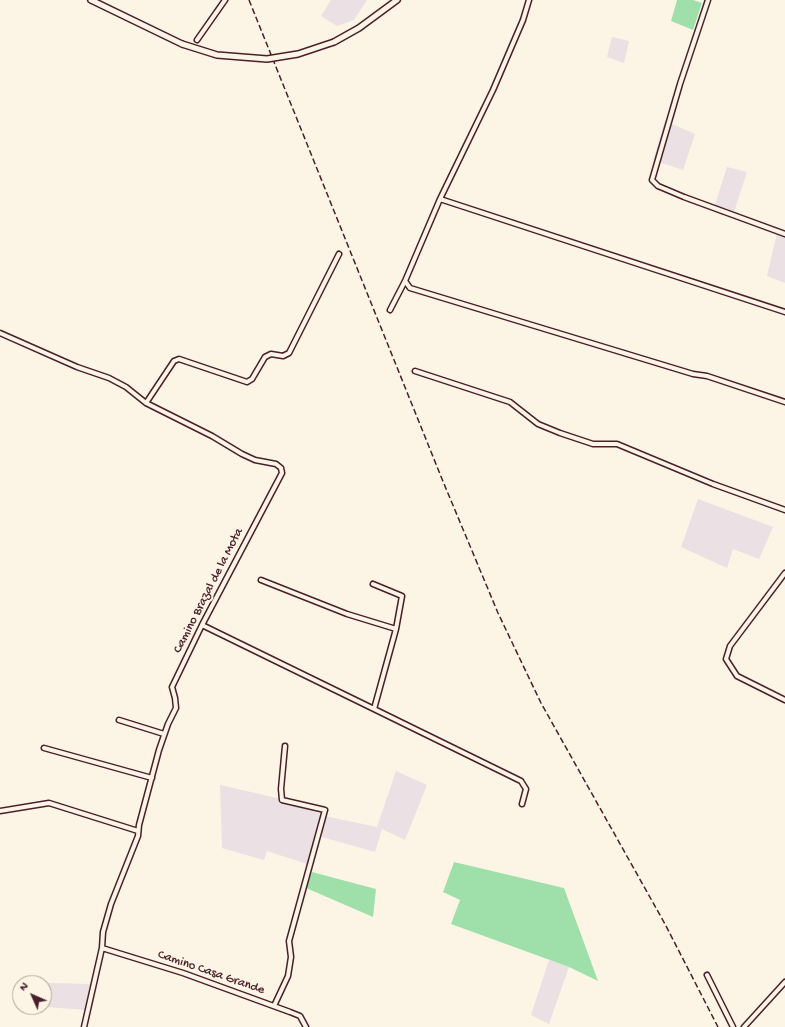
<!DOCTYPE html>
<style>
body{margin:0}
#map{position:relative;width:785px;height:1027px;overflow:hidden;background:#fcf5e5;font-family:"Gochi Hand",sans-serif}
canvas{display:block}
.north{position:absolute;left:12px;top:975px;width:40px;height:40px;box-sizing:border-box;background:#fcf5e5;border:1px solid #b59f9b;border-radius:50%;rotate:315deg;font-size:11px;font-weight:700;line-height:16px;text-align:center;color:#4a1f2b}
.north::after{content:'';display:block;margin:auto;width:14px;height:18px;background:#4a1f2b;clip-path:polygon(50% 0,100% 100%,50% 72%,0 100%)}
</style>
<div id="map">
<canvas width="785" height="1027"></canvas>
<div class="north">N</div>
</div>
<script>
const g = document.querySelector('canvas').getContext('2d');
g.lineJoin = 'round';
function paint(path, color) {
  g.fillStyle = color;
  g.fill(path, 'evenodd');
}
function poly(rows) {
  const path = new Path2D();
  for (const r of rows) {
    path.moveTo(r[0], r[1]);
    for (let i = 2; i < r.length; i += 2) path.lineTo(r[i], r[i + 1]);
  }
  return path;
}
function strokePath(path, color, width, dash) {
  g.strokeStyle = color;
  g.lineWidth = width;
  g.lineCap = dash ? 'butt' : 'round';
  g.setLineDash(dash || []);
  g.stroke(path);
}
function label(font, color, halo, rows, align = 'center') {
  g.font = font + ' "Gochi Hand",sans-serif';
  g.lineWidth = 4;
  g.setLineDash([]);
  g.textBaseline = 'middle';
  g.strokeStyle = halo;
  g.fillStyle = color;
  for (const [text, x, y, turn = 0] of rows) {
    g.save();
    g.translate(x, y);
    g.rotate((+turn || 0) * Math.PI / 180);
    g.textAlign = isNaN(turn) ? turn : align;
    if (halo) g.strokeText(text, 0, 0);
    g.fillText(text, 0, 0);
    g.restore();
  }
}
const built = poly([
 [331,0,367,0,354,20,337,26,321,16],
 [612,37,629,41,624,63,607,57],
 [665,121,695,134,683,170,653,160],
 [727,167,747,172,734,212,726,208,723,216,713,211],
 [777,233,785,236,785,283,767,276],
 [698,499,773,527,759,559,733,549,727,568,681,547],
 [396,771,427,785,405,840,382,829,375,852,315,835,307,864,267,851,264,860,222,848,220,785,277,798,329,817,377,827],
 [549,960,569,967,549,1024,531,1015],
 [48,983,90,984,85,1010,47,1007]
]);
const green = poly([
 [677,0,693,0,702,3,693,30,671,21],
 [454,862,564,888,598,981,569,967,451,924,460,900,443,892],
 [312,872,376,889,373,917,306,888]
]);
const minor = poly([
 [708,0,680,84,652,180,658,186,684,197,785,234],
 [197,40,225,0],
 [440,199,493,90,523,20,529,0],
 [390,310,405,281],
 [785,312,440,199,405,281,410,288,693,374,707,376,785,402],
 [0,333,77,367,109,378,126,387,146,403,212,436,242,454,255,460,276,464,281,468,282,473,202,625,172,687,175,698,176,708,168,724,159,750,139,825,138,836,111,904,103,932,102,948,84,1027],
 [415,371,510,402,538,424,560,433,593,444,617,444,713,484,785,510],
 [146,403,174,361,179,359,247,382,252,379,265,357,271,354,283,356,289,353,339,254],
 [785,573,730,646,726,659,737,676,785,700],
 [373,584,402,596,396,629],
 [202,625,374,709,396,629,347,614,261,580],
 [374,709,521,781,526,789,522,804],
 [119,720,164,734],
 [44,748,152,778],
 [0,811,49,803,138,831],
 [102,948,183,973,290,1012,300,1016,306,1027],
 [707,975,733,1027],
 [274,1006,288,976,291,957,289,941,325,810,282,800,281,789,285,746],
 [744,1027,785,982]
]);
const tertiary = poly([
 [91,0,182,44],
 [334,42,359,28,397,0]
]);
const rail = poly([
 [249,0,442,479,498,613,541,703,665,924,718,1027]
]);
const tertiaryBridge = poly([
 [182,44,217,55,267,59,298,54,334,42]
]);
const streetNames = [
 ["Camino Brazal de la Mota",209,591,-63],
 ["Camino Casa Grande",211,973,19]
];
paint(built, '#ebe0e3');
paint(green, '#9fe0aa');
strokePath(minor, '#4a1f2b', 7);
strokePath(tertiary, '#4a1f2b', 8);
strokePath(minor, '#fcf5e5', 4);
strokePath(tertiary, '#fcf5e5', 5);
strokePath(rail, '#4a1f2b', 1.5, [6, 3]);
strokePath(tertiaryBridge, '#4a1f2b', 8, []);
strokePath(tertiaryBridge, '#fcf5e5', 5);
label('13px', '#4a1f2b', '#fcf5e5', streetNames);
</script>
